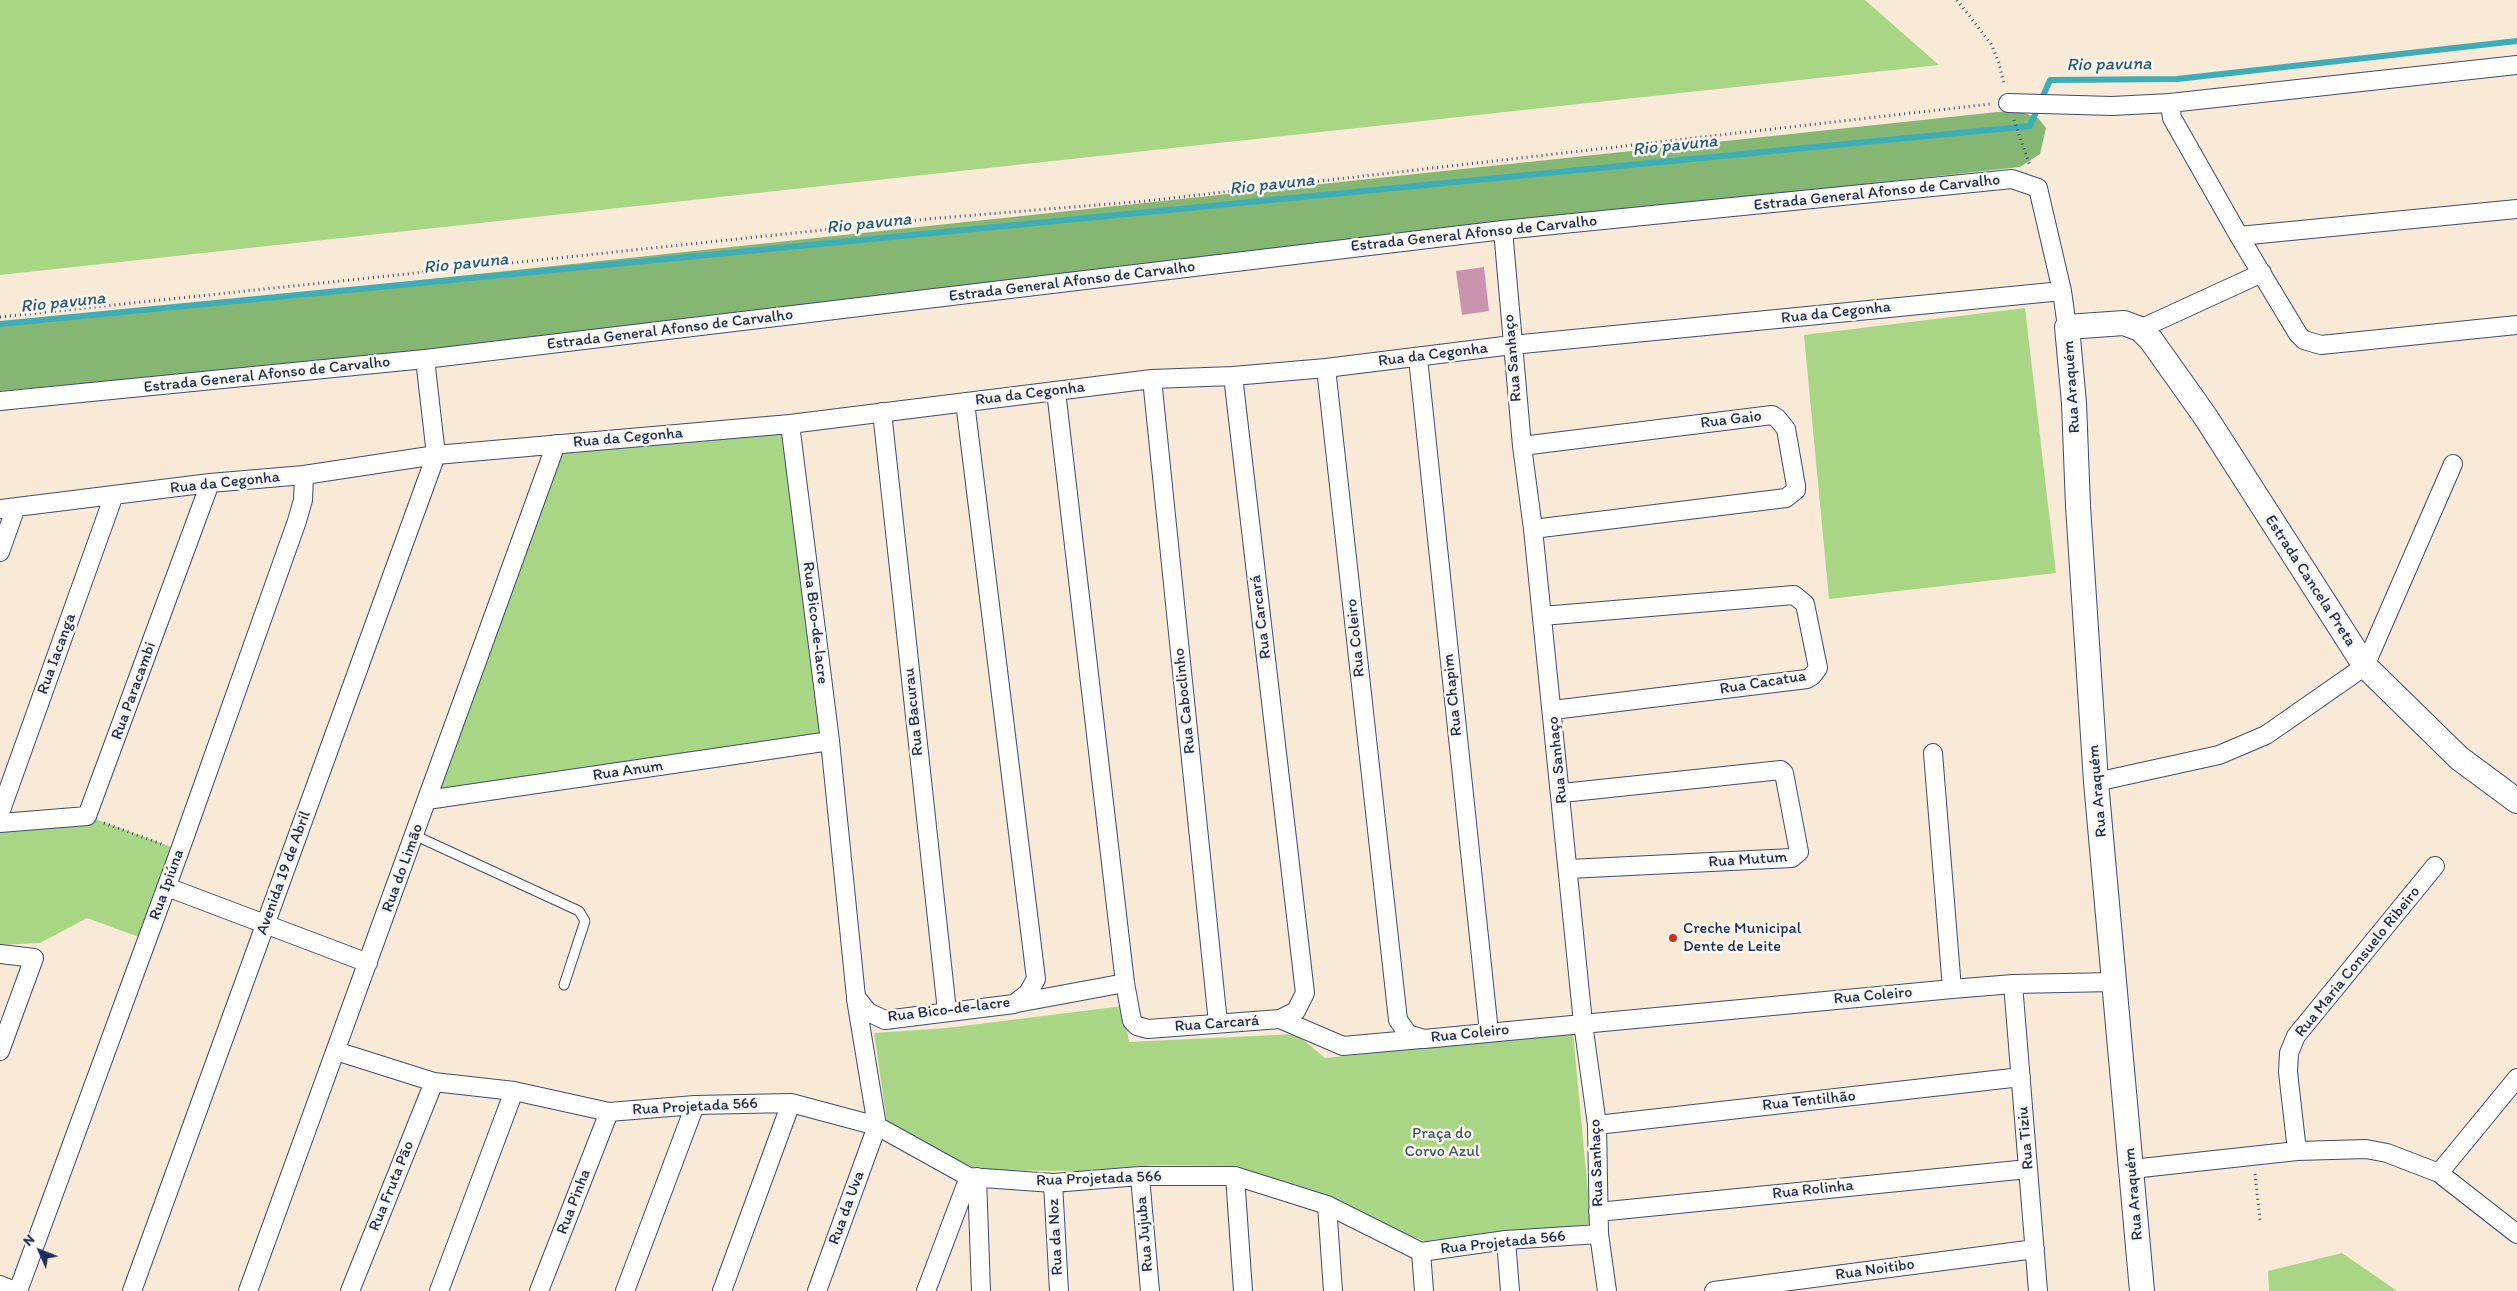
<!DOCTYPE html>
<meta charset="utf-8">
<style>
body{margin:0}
#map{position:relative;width:2517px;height:1291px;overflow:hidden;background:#f8ead7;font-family:Itim,sans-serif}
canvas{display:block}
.north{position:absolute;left:15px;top:1226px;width:50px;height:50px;-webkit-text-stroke:4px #fbf7ec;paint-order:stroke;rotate:314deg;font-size:14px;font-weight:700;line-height:20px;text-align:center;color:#1b2f5e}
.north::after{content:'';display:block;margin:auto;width:18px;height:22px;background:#1b2f5e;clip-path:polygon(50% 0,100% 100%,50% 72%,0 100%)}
</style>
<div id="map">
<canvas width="2517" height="1291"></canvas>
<div class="north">N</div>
</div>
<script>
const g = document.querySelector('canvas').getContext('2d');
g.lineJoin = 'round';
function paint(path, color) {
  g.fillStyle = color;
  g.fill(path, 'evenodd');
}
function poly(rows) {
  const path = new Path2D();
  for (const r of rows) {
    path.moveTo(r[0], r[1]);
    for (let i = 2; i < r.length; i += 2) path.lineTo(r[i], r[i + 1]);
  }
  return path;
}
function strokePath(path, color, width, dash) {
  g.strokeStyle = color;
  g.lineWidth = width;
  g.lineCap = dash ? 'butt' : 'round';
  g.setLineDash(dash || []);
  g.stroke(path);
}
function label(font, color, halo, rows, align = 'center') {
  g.font = font + ' Itim,sans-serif';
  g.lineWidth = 5;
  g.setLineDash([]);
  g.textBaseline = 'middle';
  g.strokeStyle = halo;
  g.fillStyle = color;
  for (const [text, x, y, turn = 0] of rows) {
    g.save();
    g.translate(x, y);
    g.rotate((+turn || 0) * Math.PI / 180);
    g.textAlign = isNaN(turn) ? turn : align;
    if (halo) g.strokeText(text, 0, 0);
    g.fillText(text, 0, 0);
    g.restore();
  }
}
const green = poly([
 [0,0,1865,0,1939,65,0,275],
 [2025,308,2056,573,1829,599,1804,335],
 [788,430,825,737,436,792,559,449],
 [87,816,180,850,147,940,87,918,40,943,0,945,0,824],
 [1123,1006,1129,1042,1296,1034,1325,1058,1573,1033,1591,1224,1425,1241,1391,1229,1312,1190,1235,1166,1155,1165,1081,1171,982,1170,967,1165,887,1122,874,1033,947,1028],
 [2342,1253,2397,1291,2269,1291,2268,1271]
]);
const forest = poly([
 [2016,110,2038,118,2046,128,2040,154,2020,167,1503,224,429,351,0,391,0,325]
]);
const stream = poly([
 [0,324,2030,126,2050,80,2177,79,2517,41]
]);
const building = poly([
 [1484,267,1489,311,1462,315,1456,271]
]);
const path = poly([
 [1957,0,1991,44,1999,63,2004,85],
 [2014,120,2030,166],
 [0,317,927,219,1146,201,1990,104],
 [104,823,164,845],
 [2255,1174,2260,1220]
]);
const lane = poly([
 [414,835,579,911,585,921,564,985]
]);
const street = poly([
 [2008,103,2112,106,2170,103,2517,65],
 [2170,103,2172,118,2239,236,2298,334,2304,340,2321,345,2517,325],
 [1503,230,1522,446,1533,529,1583,1023,1597,1125,1599,1234,1607,1291],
 [2239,236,2517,209],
 [2140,329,2262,273],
 [1418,358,1489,1032],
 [1326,368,1398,1020,1408,1034,1424,1039,1952,989,2013,984,2114,982],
 [1152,379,1218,1023],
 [1056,391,1125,983,1132,1021,1137,1026,1148,1029,1280,1019,1296,1011,1305,993,1233,376],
 [0,401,425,359,1503,230,2012,179,2038,188,2062,291,2067,327],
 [882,412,947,1011],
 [790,424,830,741,856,997,868,1012,885,1020,1014,1004,1028,993,1036,979,965,402],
 [1522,446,1772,415,1777,418,1786,429,1796,486,1796,490,1786,498,1533,529],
 [0,509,210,483,304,475,436,455,790,424,1152,379,1233,376,1326,368,1512,345,2062,291],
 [0,552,16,507],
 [1542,616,1794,595,1805,604,1818,668,1812,676,1807,679,1553,710],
 [1933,753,1952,989],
 [2096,782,2219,755,2266,735,2365,666,2453,464],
 [1562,793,1781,770,1784,773,1799,852,1792,858,1569,869],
 [427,800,830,741],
 [0,813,114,495],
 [0,823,87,816,210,483],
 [167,887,368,963],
 [0,954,34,958,0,1051],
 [2013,984,2038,1291],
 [1017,1003,1125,983],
 [1280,1019,1343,1046,1421,1039],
 [336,1051,434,1082,514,1091,609,1112,695,1105,791,1103,877,1126,969,1177,1053,1183,1140,1176,1235,1176,1327,1205,1421,1252,1506,1240,1599,1234],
 [1597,1125,2021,1077],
 [2297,1151,2288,1072,2289,1053,2296,1036,2435,866],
 [2132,1169,2297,1151,2366,1149,2387,1153,2439,1173,2517,1234],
 [2439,1173,2517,1078],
 [1140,1176,1150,1291],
 [1235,1176,1243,1291],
 [977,1177,981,1291],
 [1053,1183,1059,1291],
 [1327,1205,1333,1291],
 [1598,1212,2028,1169],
 [1506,1240,1510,1291],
 [1421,1252,1424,1291],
 [0,1285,15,1291],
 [18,1291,180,850,297,521,303,500,304,475],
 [132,1291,436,455,425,359],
 [248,1291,556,444],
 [350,1291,434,1082],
 [439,1291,514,1091],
 [539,1291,609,1112],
 [625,1291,695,1105],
 [722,1291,791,1103],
 [817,1291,877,1126,856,999],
 [926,1291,969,1177],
 [1714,1291,2035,1249]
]);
const secondary = poly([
 [2142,1291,2096,782,2078,506,2074,403,2067,327,2124,323,2140,329,2151,340,2205,416,2365,666,2459,758,2517,801]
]);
const markers = [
 [1673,938,5,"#c8321e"]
];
const streetNames = [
 ["Estrada General Afonso de Carvalho",1877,193,-6],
 ["Estrada General Afonso de Carvalho",1474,234,-6],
 ["Estrada General Afonso de Carvalho",1072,282,-7],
 ["Rua da Cegonha",1836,313,-6],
 ["Estrada General Afonso de Carvalho",670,330,-7],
 ["Rua da Cegonha",1433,355,-7],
 ["Rua Sanhaço",1513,358,-95],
 ["Estrada General Afonso de Carvalho",267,375,-6],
 ["Rua Araquém",2072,387,-94],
 ["Rua da Cegonha",1030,394,-7],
 ["Rua Gaio",1731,420,-7],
 ["Rua da Cegonha",628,438,-5],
 ["Rua da Cegonha",225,483,-6],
 ["Estrada Cancela Preta",2310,581,57],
 ["Rua Carcará",1261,617,-97],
 ["Rua Bico-de-lacre",815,623,83],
 ["Rua Coleiro",1356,638,-96],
 ["Rua Iacanga",57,654,-70],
 ["Rua Cacatua",1763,683,-9],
 ["Rua Paracambi",134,691,-70],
 ["Rua Chapim",1453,695,-96],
 ["Rua Caboclinho",1185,701,-96],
 ["Rua Bacurau",914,712,-96],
 ["Rua Sanhaço",1558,760,-96],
 ["Rua Anum",628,771,-8],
 ["Rua Araquém",2098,791,-95],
 ["Rua Mutum",1748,860,-4],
 ["Rua do Limão",403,868,-70],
 ["Avenida 19 de Abril",284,873,-70],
 ["Rua Ipiúna",167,885,-70],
 ["Rua Maria Consuelo Ribeiro",2358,962,-51],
 ["Rua Coleiro",1873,996,-5],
 ["Rua Bico-de-lacre",949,1010,-7],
 ["Rua Carcará",1217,1024,-4],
 ["Rua Coleiro",1470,1034,-6],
 ["Rua Tentilhão",1809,1101,-6],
 ["Rua Projetada 566",695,1107,-3],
 ["Rua Tiziu",2026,1138,-95],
 ["Rua Sanhaço",1597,1163,-92],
 ["Rua Projetada 566",1099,1179,-2],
 ["Rua Fruta Pão",392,1186,-68],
 ["Rua Rolinha",1813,1190,-6],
 ["Rua Araquém",2134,1194,-95],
 ["Rua Pinha",574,1202,-69],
 ["Rua da Uva",847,1208,-70],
 ["Rua Jujuba",1145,1234,-95],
 ["Rua da Noz",1056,1237,-93],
 ["Rua Projetada 566",1503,1243,-6],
 ["Rua Noitibo",1875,1270,-8]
];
const poiNames = [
 ["Creche Municipal",1683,929],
 ["Dente de Leite",1683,947]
];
const parkNames = [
 ["Praça do",1442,1134],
 ["Corvo Azul",1442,1152]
];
const waterNames = [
 ["Rio pavuna",2109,65,-1],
 ["Rio pavuna",1675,146,-6],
 ["Rio pavuna",1272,185,-6],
 ["Rio pavuna",869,224,-6],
 ["Rio pavuna",466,264,-6],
 ["Rio pavuna",63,303,-6]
];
paint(green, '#a8d684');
paint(forest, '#86b772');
strokePath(stream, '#3daeb7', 6);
paint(building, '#ca94ae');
strokePath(lane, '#3c4b70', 11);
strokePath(street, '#3c4b70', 20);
strokePath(secondary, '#3c4b70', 26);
strokePath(path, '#3c4b70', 3, [1, 4]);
strokePath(lane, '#fff', 9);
strokePath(street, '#fff', 18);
strokePath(secondary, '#fff', 24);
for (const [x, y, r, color] of markers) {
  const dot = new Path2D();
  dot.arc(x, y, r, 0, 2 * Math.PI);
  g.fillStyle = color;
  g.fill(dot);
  strokePath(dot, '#fbf7ec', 2);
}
label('16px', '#1b2f5e', '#fbf7ec', streetNames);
label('16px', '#1b2f5e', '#fbf7ec', poiNames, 'left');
label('16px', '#3e5968', '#fbf7ec', parkNames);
label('italic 18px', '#275b7d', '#fbf7ec', waterNames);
</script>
